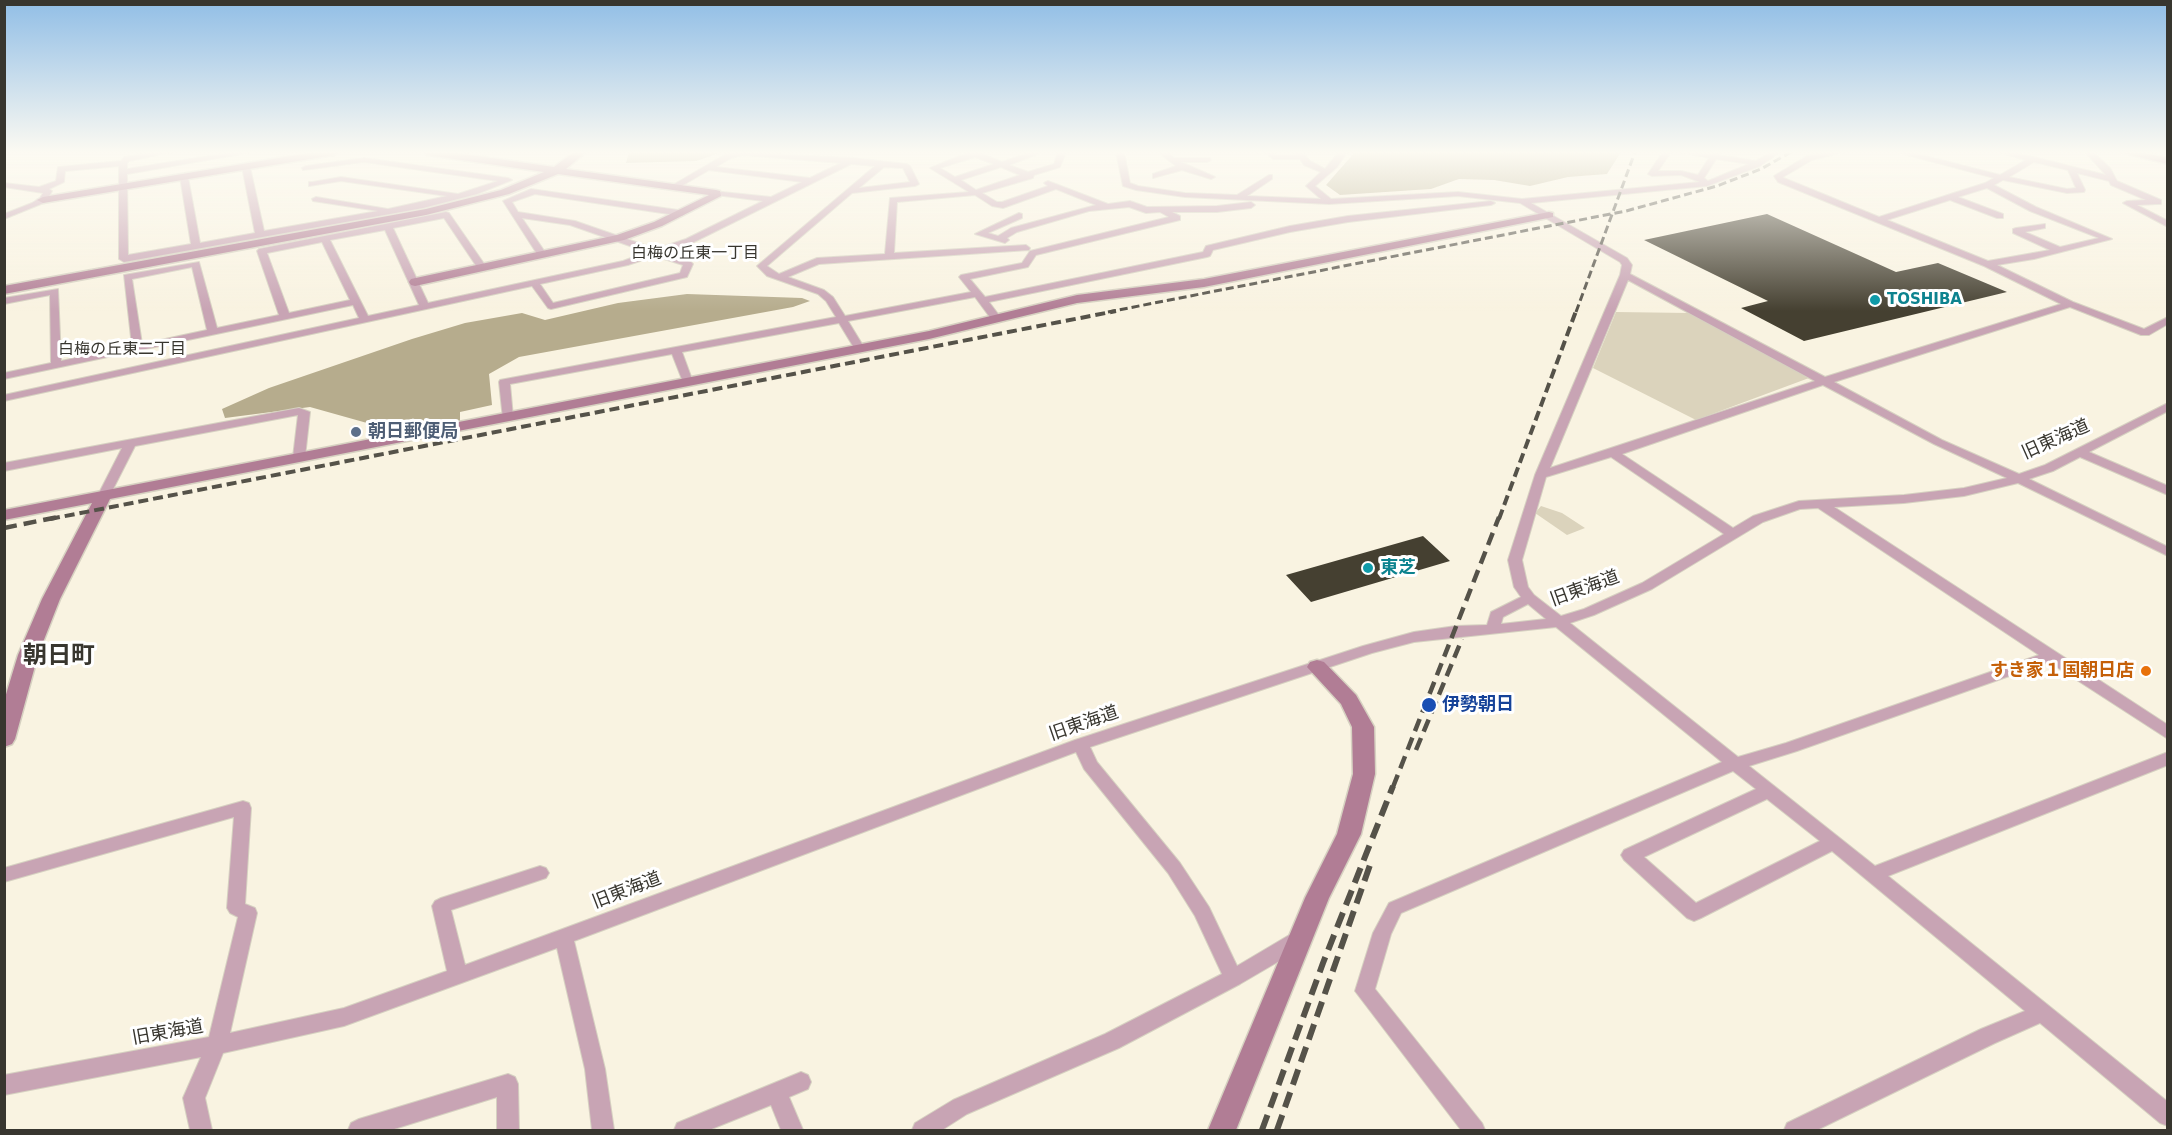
<!DOCTYPE html>
<meta charset="utf-8">
<style>
body{margin:0}
#map{position:relative;width:2172px;height:1135px;overflow:hidden;background:#f9f3e1;font-family:"DejaVu Sans",sans-serif}
canvas{display:block}
.frame{position:absolute;inset:0;border:6px solid #38362f;pointer-events:none}
</style>
<div id="map">
<canvas width="2172" height="1135"></canvas>
<div class="frame"></div>
</div>
<script>
const g = document.querySelector('canvas').getContext('2d');
g.lineJoin = 'round';
function paint(path, color) {
  g.fillStyle = color;
  g.fill(path, 'evenodd');
}
function poly(rows) {
  const path = new Path2D();
  for (const r of rows) {
    path.moveTo(r[0], r[1]);
    for (let i = 2; i < r.length; i += 2) path.lineTo(r[i], r[i + 1]);
  }
  return path;
}
function strokePath(path, color, width, dash) {
  g.strokeStyle = color;
  g.lineWidth = width;
  g.lineCap = dash ? 'butt' : 'round';
  g.setLineDash(dash || []);
  g.stroke(path);
}
function label(font, color, halo, rows, align = 'center') {
  g.font = font + ' "DejaVu Sans","Noto Sans JP",sans-serif';
  g.lineWidth = 6;
  g.setLineDash([]);
  g.textBaseline = 'middle';
  g.strokeStyle = halo;
  g.fillStyle = color;
  for (const [text, x, y, turn = 0] of rows) {
    g.save();
    g.translate(x, y);
    g.rotate((+turn || 0) * Math.PI / 180);
    g.textAlign = isNaN(turn) ? turn : align;
    if (halo) g.strokeText(text, 0, 0);
    g.fillText(text, 0, 0);
    g.restore();
  }
}
const green = poly([
 [1616,312,1689,313,1809,378,1696,420,1593,368],
 [1541,506,1562,513,1585,528,1567,535,1535,513]
]);
const forest = poly([
 [629,152,722,152,696,161,626,163],
 [1355,152,1621,152,1607,174,1568,177,1530,186,1494,180,1459,179,1431,189,1340,195,1326,185],
 [687,294,802,298,810,301,793,307,519,357,489,374,492,405,460,412,460,422,371,440,367,423,310,407,225,418,222,409,269,388,412,339,465,323,522,313,545,320,618,303]
]);
const building = poly([
 [1767,214,1896,272,1938,263,2007,292,1804,341,1741,308,1768,301,1644,240],
 [1423,536,1450,561,1311,602,1286,575]
]);
const street = poly([
 [154,152,172,152,129,161,127,163,127,169,234,152,253,152,127,174,128,255,191,244,180,177,184,175,188,177,200,243,255,233,242,167,246,165,250,167,264,231,378,211,313,201,312,199,316,197,388,209,447,196,341,181,309,186,309,182,312,182,341,177,458,194,498,181,364,162,303,170,302,168,306,166,364,158,508,178,512,180,477,194,423,208,124,262,119,259,119,166,65,171,64,182,49,189,52,191,46,202,4,219,4,214,32,203,40,198,43,193,4,187,4,183,39,187,56,181,58,167,121,161,124,157,154,152],
 [737,152,853,158,906,164,910,166,919,184,915,186,852,193,767,266,779,274,817,258,885,254,890,198,969,192,930,168,970,152,986,152,983,154,1002,162,1031,152,1043,152,1009,165,1028,172,1054,164,1058,152,1066,152,1060,167,1034,175,1033,178,982,193,997,202,1002,202,1048,186,1044,183,1048,181,1108,204,1130,201,1147,207,1217,206,1251,202,1255,205,1251,208,1217,212,1172,212,1180,216,1180,220,1036,255,1028,267,970,279,985,297,1203,252,1206,246,1290,226,1348,216,1491,201,1495,203,1491,205,1348,222,1290,232,1213,250,1210,256,1207,257,989,302,1001,318,996,321,992,320,975,297,848,321,865,349,860,352,856,351,839,323,682,352,693,382,688,385,683,382,672,354,510,384,513,417,507,420,503,419,499,382,500,380,836,317,826,301,818,294,767,276,757,266,875,166,851,164,692,243,664,253,691,262,693,264,687,277,551,309,548,308,532,286,4,401,4,395,359,318,353,305,4,379,4,373,51,363,50,295,4,304,4,298,58,289,61,361,132,346,124,275,199,262,217,328,279,315,257,251,259,249,446,212,449,213,487,268,479,270,444,218,393,228,428,303,623,261,647,252,570,225,522,218,547,255,539,257,503,201,531,189,685,211,686,213,682,216,535,194,512,202,518,212,575,221,656,249,686,239,763,201,716,195,712,193,713,191,771,197,802,182,709,170,678,188,671,186,726,154,737,152],
 [743,155,841,163,810,178,716,167,731,158,743,155],
 [975,157,994,164,955,177,940,168,975,157],
 [884,167,903,168,910,182,859,188,884,167],
 [1001,167,1020,175,976,190,961,180,1001,167],
 [1056,189,1096,205,1011,228,998,236,988,233,1022,218,1022,214,1019,213,975,234,1005,243,1009,240,1007,238,1017,232,1089,211,1129,207,1146,213,1160,212,1169,217,1030,251,1022,263,961,275,959,277,971,292,845,316,833,297,824,290,788,277,819,264,1029,250,1030,248,1026,245,894,253,897,202,975,195,992,206,1003,208,1056,189],
 [385,230,419,305,368,316,330,240,385,230],
 [322,242,350,300,289,313,267,253,322,242],
 [655,256,683,265,680,273,553,303,540,284,628,265,655,256],
 [192,267,207,330,142,344,132,279,192,267],
 [1116,152,1124,152,1130,183,1138,186,1185,193,1237,195,1269,175,1272,175,1272,179,1247,196,1321,199,1306,186,1321,172,1304,165,1300,159,1273,159,1267,154,1256,152,1273,152,1275,155,1296,155,1294,152,1302,152,1310,161,1325,169,1339,152,1347,152,1337,167,1315,186,1331,199,1458,192,1522,199,1700,182,1681,175,1652,176,1648,174,1663,152,1671,152,1658,171,1681,171,1698,175,1709,158,1681,152,1712,154,1721,152,1719,155,1756,161,1771,152,1780,152,1760,166,1707,186,1531,203,1627,258,1632,265,1630,274,1825,377,2061,304,1984,266,1778,182,1774,176,1807,156,1828,152,1844,152,1812,160,1783,177,1784,178,1879,217,1985,183,1994,178,1896,152,1910,152,2000,175,2026,160,1999,152,2013,152,2106,175,2085,152,2093,152,2110,168,2117,181,2161,200,2161,204,2158,204,2137,205,2168,221,2168,227,2123,203,2127,201,2146,200,2111,185,2109,181,2077,173,2085,190,2084,192,2067,193,2003,180,1994,185,2036,207,2112,239,2034,259,1997,265,2073,302,2144,329,2168,317,2168,324,2149,335,2141,335,2070,307,1834,382,1942,440,2019,474,2045,465,2168,403,2168,411,2089,452,2168,486,2168,495,2080,457,2053,471,2029,479,2168,547,2168,556,2018,483,1964,496,1904,503,1834,507,2168,725,2168,739,2049,662,1797,751,1749,766,1875,866,2168,752,2168,765,1888,876,2168,1102,2168,1126,2160,1123,2040,1023,1995,1043,1817,1130,1784,1130,1787,1123,1981,1029,2025,1011,1832,851,1701,918,1694,921,1687,918,1624,860,1621,855,1624,850,1756,789,1733,771,1401,913,1391,934,1375,989,1482,1123,1485,1130,1461,1130,1355,991,1373,933,1389,903,1722,762,1556,627,1414,642,1372,653,1090,747,1097,762,1180,863,1209,907,1237,966,1291,934,1298,932,1305,934,1307,940,1305,946,1240,984,1119,1048,967,1114,942,1130,912,1130,915,1123,953,1100,1105,1034,1222,974,1195,916,1168,873,1084,769,1076,752,574,941,605,1069,614,1130,592,1130,585,1069,557,948,344,1026,223,1053,205,1098,212,1130,190,1130,183,1098,201,1057,4,1095,4,1075,209,1037,238,917,230,913,227,908,234,817,4,882,4,868,243,801,249,803,251,808,245,904,255,908,257,913,230,1033,344,1008,447,971,432,906,435,901,441,898,540,866,546,868,549,873,546,878,451,910,465,965,1075,740,1363,646,1414,632,1456,626,1487,625,1491,612,1521,597,1514,587,1508,560,1535,475,1620,275,1622,265,1620,262,1520,203,1458,196,1329,204,1185,197,1136,190,1123,186,1116,152],
 [1716,159,1749,164,1708,181,1704,178,1716,159],
 [2034,162,2068,170,2076,188,2067,189,2009,177,2034,162],
 [1987,188,2030,211,2099,238,2060,247,2025,232,2045,228,2045,224,2016,228,2013,229,2013,233,2050,250,1988,261,1887,220,1950,200,1997,218,2003,218,2003,214,1958,197,1987,188],
 [1628,280,1815,381,1550,468,1628,280],
 [1823,385,1934,444,2007,478,1964,488,1904,495,1799,501,1753,516,1733,528,1622,454,1823,385],
 [1611,457,1724,534,1642,583,1584,609,1561,616,1534,595,1528,587,1522,560,1546,477,1611,457],
 [1818,508,2039,655,1786,743,1738,757,1570,623,1594,615,1652,589,1763,522,1800,509,1818,508],
 [1528,604,1546,619,1501,624,1503,617,1528,604],
 [1767,799,1820,841,1696,903,1644,857,1767,799],
 [1158,152,1167,152,1174,158,1210,158,1211,160,1207,162,1181,162,1215,177,1211,179,1182,170,1153,178,1153,174,1176,166,1158,152],
 [299,408,310,412,305,457,299,461,293,457,298,415,135,446,109,497,103,501,97,497,122,448,4,471,4,463,299,408],
 [801,1072,808,1075,811,1082,808,1089,789,1097,803,1130,781,1130,771,1105,709,1130,674,1130,677,1123,801,1072],
 [508,1074,515,1077,518,1084,519,1130,497,1130,497,1097,391,1130,348,1130,351,1123,359,1119,508,1074]
]);
const secondary = poly([
 [315,152,339,152,334,155,43,203,37,200,43,197,315,152],
 [422,152,449,152,554,167,574,152,586,152,566,169,716,190,720,191,721,196,662,226,624,240,415,286,411,285,409,282,411,279,617,235,654,222,709,195,558,174,509,194,426,215,4,294,4,286,426,209,501,190,544,172,427,155,422,152],
 [2119,152,2139,152,2168,158,2168,164,2119,152],
 [1549,212,1553,213,1553,217,1204,287,1077,303,929,339,110,499,60,599,38,655,15,739,12,744,4,747,4,701,18,655,42,599,92,503,4,520,4,510,929,331,1077,295,1204,279,1549,212],
 [1317,660,1324,662,1356,695,1374,727,1375,774,1361,834,1329,898,1236,1130,1208,1130,1305,898,1337,834,1353,774,1352,727,1341,704,1307,667,1310,662,1317,660]
]);
const railFar3 = poly([
 [1108,312,1626,211,1717,186,1761,169,1791,152],
 [1576,312,1635,152]
]);
const railFar2 = poly([
 [50,519,1116,311],
 [1499,519,1576,311]
]);
const railFar1 = poly([
 [4,528,58,517],
 [1416,750,1462,639],
 [1393,787,1499,517]
]);
const rail = poly([
 [1262,1130,1323,963,1393,786],
 [1277,1130,1370,865]
]);
const markers = [
 [1875,300,6,"#0f9aa8"],
 [356,432,6,"#5c6f8a"],
 [1368,568,6,"#0f9aa8"],
 [2146,671,6,"#e8710a"],
 [1429,705,8,"#1a4fb4"]
];
const farCulturenames = [
 ["TOSHIBA",1887,300]
];
const farNeighbourhoodnames = [
 ["白梅の丘東一丁目",695,254],
 ["白梅の丘東二丁目",122,350]
];
const serviceNames = [
 ["朝日郵便局",368,432]
];
const streetNames = [
 ["旧東海道",2056,440,-24],
 ["旧東海道",1585,589,-20],
 ["旧東海道",1084,724,-19],
 ["旧東海道",627,891,-21],
 ["旧東海道",168,1033,-10]
];
const cultureNames = [
 ["東芝",1380,568]
];
const foodNames = [
 ["すき家１国朝日店",2134,671]
];
const transitNames = [
 ["伊勢朝日",1442,705]
];
const districtNames = [
 ["朝日町",59,657]
];
paint(green, '#dbd3bc');
paint(forest, '#b6ac8d');
paint(building, '#454031');
strokePath(street, '#d6d1c1', 2);
strokePath(secondary, '#d6d1c1', 3);
paint(street, '#c8a4b4');
paint(secondary, '#b17d95');
strokePath(railFar3, '#555249', 3, [8, 4]);
strokePath(railFar2, '#555249', 4, [10, 5]);
strokePath(railFar1, '#555249', 4.5, [13, 7]);
strokePath(rail, '#555249', 6, [16, 8]);
const sky = g.createLinearGradient(0, 0, 0, 311);
sky.addColorStop(0, '#91bee6');
sky.addColorStop(0.49, '#fcfaf2');
sky.addColorStop(1, '#fcfaf200');
g.fillStyle = sky;
g.fillRect(0, 0, 2172, 311);
for (const [x, y, r, color] of markers) {
  const dot = new Path2D();
  dot.arc(x, y, r, 0, 2 * Math.PI);
  g.fillStyle = color;
  g.fill(dot);
  strokePath(dot, '#fff', 2);
}
label('bold 15px', '#0d838f', '#fff', farCulturenames, 'left');
label('16px', '#38362f', '#fff', farNeighbourhoodnames);
label('bold 18px', '#4e5e75', '#fff', serviceNames, 'left');
label('18px', '#38362f', '#fff', streetNames);
label('bold 18px', '#0d838f', '#fff', cultureNames, 'left');
label('bold 18px', '#c56008', '#fff', foodNames, 'right');
label('bold 18px', '#164399', '#fff', transitNames, 'left');
label('bold 24px', '#38362f', '#fff', districtNames);
</script>
